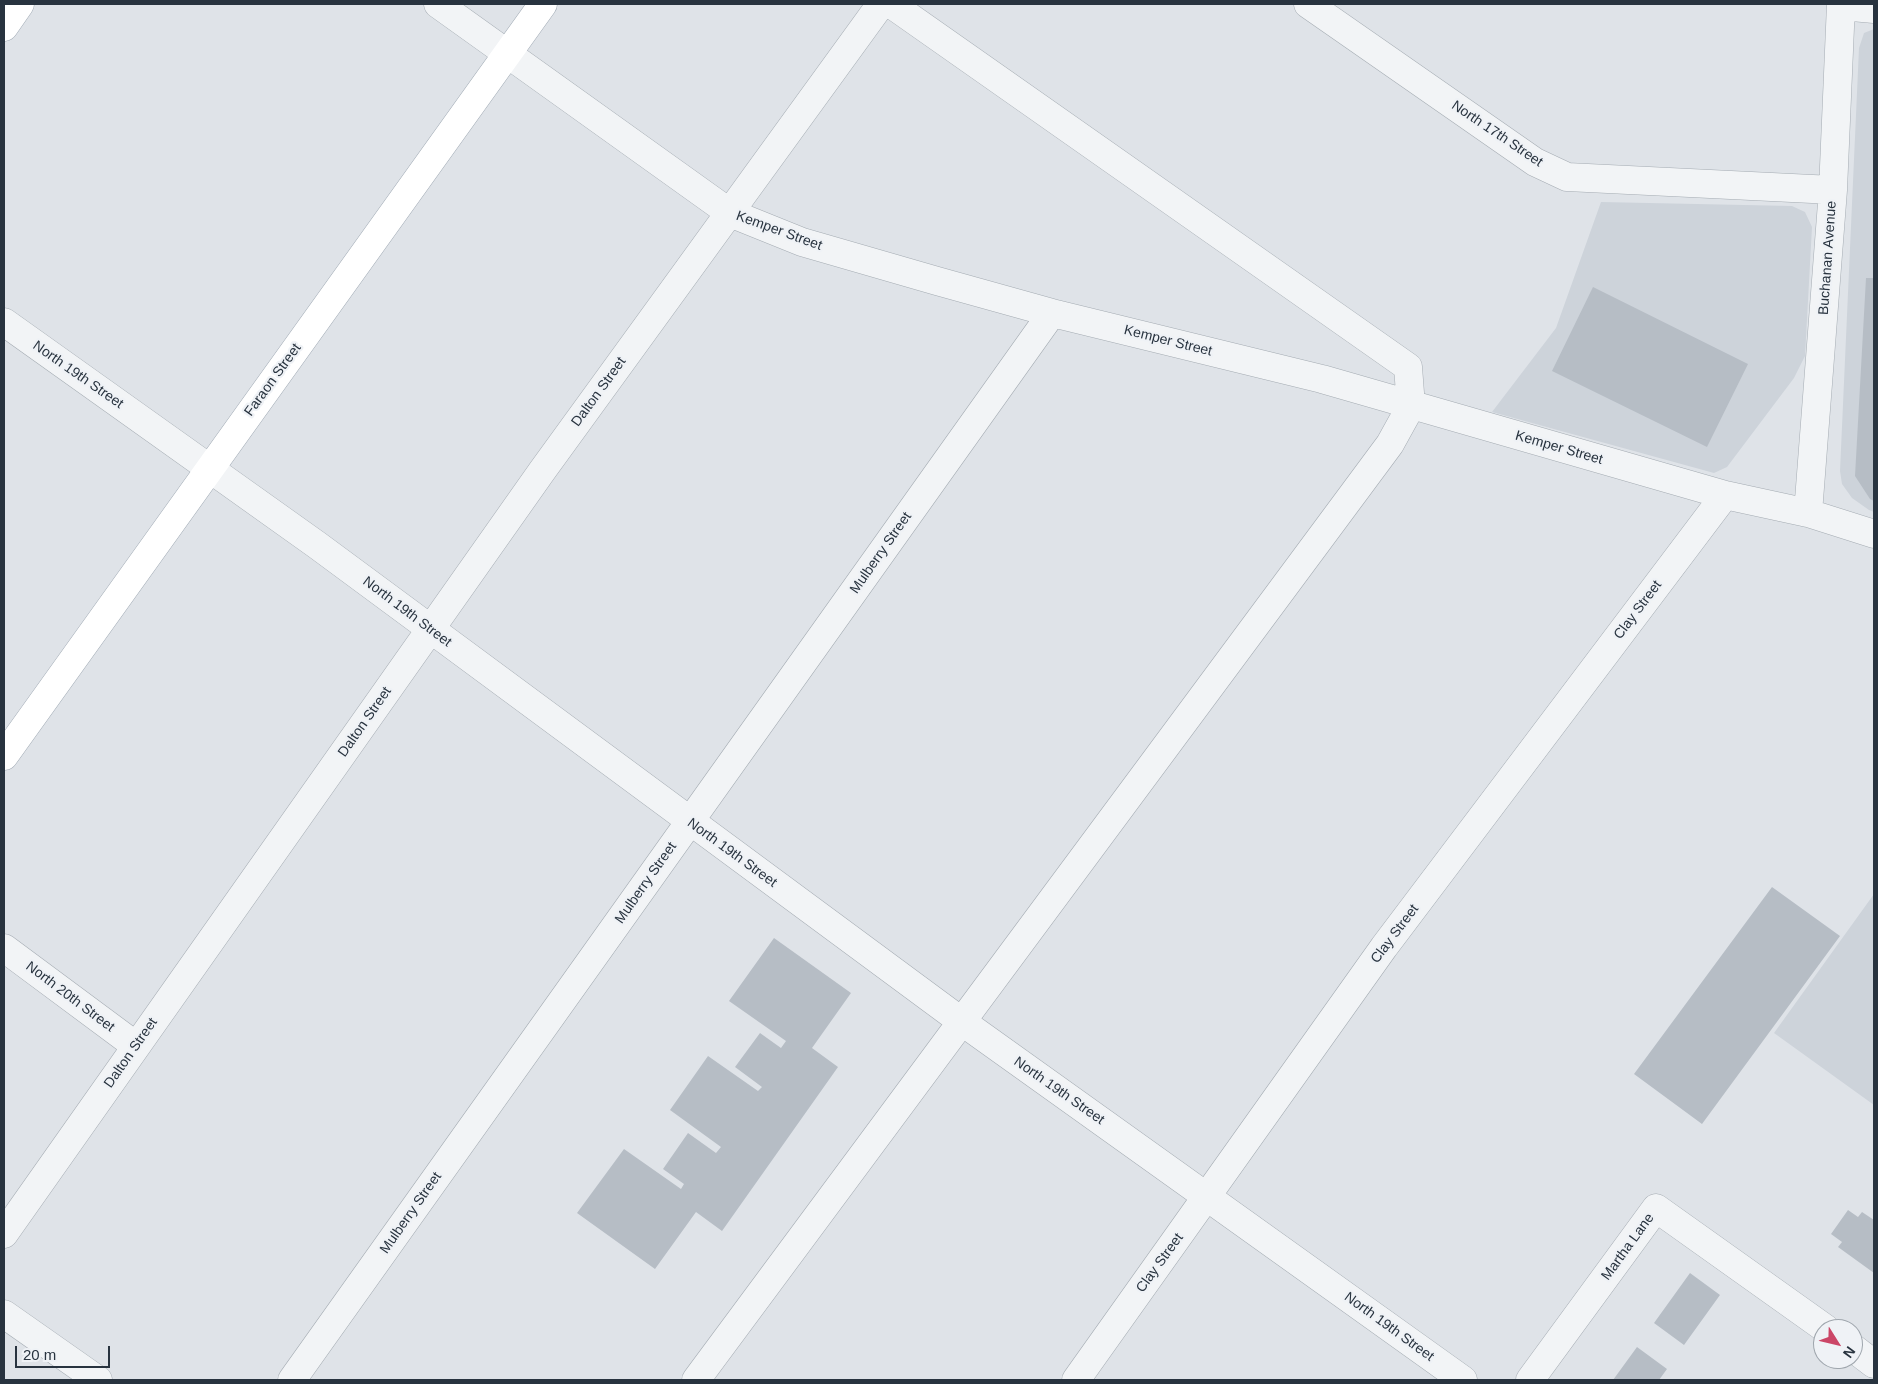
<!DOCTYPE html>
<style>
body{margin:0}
#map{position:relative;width:1878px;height:1384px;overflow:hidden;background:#dfe3e8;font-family:Arial,sans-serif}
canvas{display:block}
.frame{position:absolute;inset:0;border:5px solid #28333f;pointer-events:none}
.north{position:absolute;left:1813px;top:1319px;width:50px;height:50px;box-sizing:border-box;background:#eff2f6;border:1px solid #9fa6ad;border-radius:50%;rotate:126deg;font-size:14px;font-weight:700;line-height:20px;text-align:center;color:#28333f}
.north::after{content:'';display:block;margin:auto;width:18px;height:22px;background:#cb4667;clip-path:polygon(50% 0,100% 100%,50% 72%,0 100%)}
.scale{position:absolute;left:15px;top:1346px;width:95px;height:22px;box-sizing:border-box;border:2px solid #28333f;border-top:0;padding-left:6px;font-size:15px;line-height:18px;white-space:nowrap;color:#28333f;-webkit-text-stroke:4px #eff2f6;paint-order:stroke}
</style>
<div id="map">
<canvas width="1878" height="1384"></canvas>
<div class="frame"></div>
<div class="north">N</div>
<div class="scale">20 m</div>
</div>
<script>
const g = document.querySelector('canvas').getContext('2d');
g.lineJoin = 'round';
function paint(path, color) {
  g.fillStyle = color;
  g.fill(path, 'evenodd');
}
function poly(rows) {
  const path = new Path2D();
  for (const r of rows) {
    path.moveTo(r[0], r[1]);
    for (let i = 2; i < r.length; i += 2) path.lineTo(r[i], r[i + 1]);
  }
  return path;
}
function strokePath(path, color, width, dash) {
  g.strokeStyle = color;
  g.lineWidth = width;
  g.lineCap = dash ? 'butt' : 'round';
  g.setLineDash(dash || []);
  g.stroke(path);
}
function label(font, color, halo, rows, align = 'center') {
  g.font = font + ' Arial,sans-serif';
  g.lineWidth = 4.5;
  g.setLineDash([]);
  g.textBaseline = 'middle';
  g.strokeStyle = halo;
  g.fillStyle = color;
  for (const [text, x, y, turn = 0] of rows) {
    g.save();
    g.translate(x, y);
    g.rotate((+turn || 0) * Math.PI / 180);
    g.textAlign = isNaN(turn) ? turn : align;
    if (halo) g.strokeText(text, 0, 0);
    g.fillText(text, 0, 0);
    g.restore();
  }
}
const built = poly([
 [1874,29,1874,512,1869,510,1852,498,1842,484,1840,471,1859,48,1864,33],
 [1601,202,1792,206,1805,212,1812,227,1805,356,1794,378,1727,467,1714,473,1492,412,1556,328],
 [1874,894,1874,1105,1774,1033]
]);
const building = poly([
 [1866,278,1874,278,1874,501,1870,499,1855,476],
 [1593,287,1748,364,1707,447,1552,371],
 [1772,887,1840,936,1702,1124,1634,1074],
 [774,938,851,993,812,1048,838,1067,722,1231,696,1212,655,1269,577,1213,624,1149,681,1189,684,1184,663,1169,688,1133,716,1153,721,1147,670,1110,708,1056,758,1091,762,1087,735,1067,760,1033,781,1048,786,1041,729,1001],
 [1848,1210,1858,1217,1862,1212,1874,1220,1874,1273,1838,1247,1842,1242,1831,1234],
 [1690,1273,1720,1295,1684,1345,1654,1323],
 [1637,1347,1667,1369,1659,1380,1613,1380]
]);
const minor = poly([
 [438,4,730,213,802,242,937,281,1052,313,1322,379,1725,495,1808,513,1874,534],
 [1308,4,1535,162,1567,177,1833,190],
 [1841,6,1874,9],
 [4,322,317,545,961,1021,1463,1380],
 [1808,513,1833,190,1841,4],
 [4,948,136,1046],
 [4,1234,542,471,881,4],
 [4,1314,98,1380],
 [1853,1348,1874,1364],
 [292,1380,1052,313],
 [696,1380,1390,444,1411,406,1408,367,891,4],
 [1076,1380,1384,947,1725,495],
 [1530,1380,1656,1208,1826,1329]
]);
const major = poly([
 [4,27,20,4],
 [4,756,543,4]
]);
const streetNames = [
 ["North 17th Street",1497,134,34],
 ["Kemper Street",779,231,20],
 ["Buchanan Avenue",1828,258,-86],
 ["Kemper Street",1168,341,14],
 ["North 19th Street",78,375,35],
 ["Faraon Street",273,380,-54],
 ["Dalton Street",599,392,-54],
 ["Kemper Street",1559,448,16],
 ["Mulberry Street",881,553,-55],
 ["Clay Street",1638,610,-53],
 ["North 19th Street",407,612,37],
 ["Dalton Street",365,722,-55],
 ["North 19th Street",732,853,36],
 ["Mulberry Street",646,883,-55],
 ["Clay Street",1395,934,-53],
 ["North 20th Street",70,997,37],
 ["Dalton Street",131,1053,-55],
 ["North 19th Street",1059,1091,35],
 ["Mulberry Street",411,1213,-55],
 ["Martha Lane",1628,1247,-54],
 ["Clay Street",1160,1263,-54],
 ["North 19th Street",1389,1327,36]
];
paint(built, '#cdd3da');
paint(building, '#b6bdc5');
strokePath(minor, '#a4abb2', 29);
strokePath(major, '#9fa9b3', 29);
strokePath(minor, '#f2f4f6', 28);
strokePath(major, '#fff', 28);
label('14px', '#28333f', '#eff2f6', streetNames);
</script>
